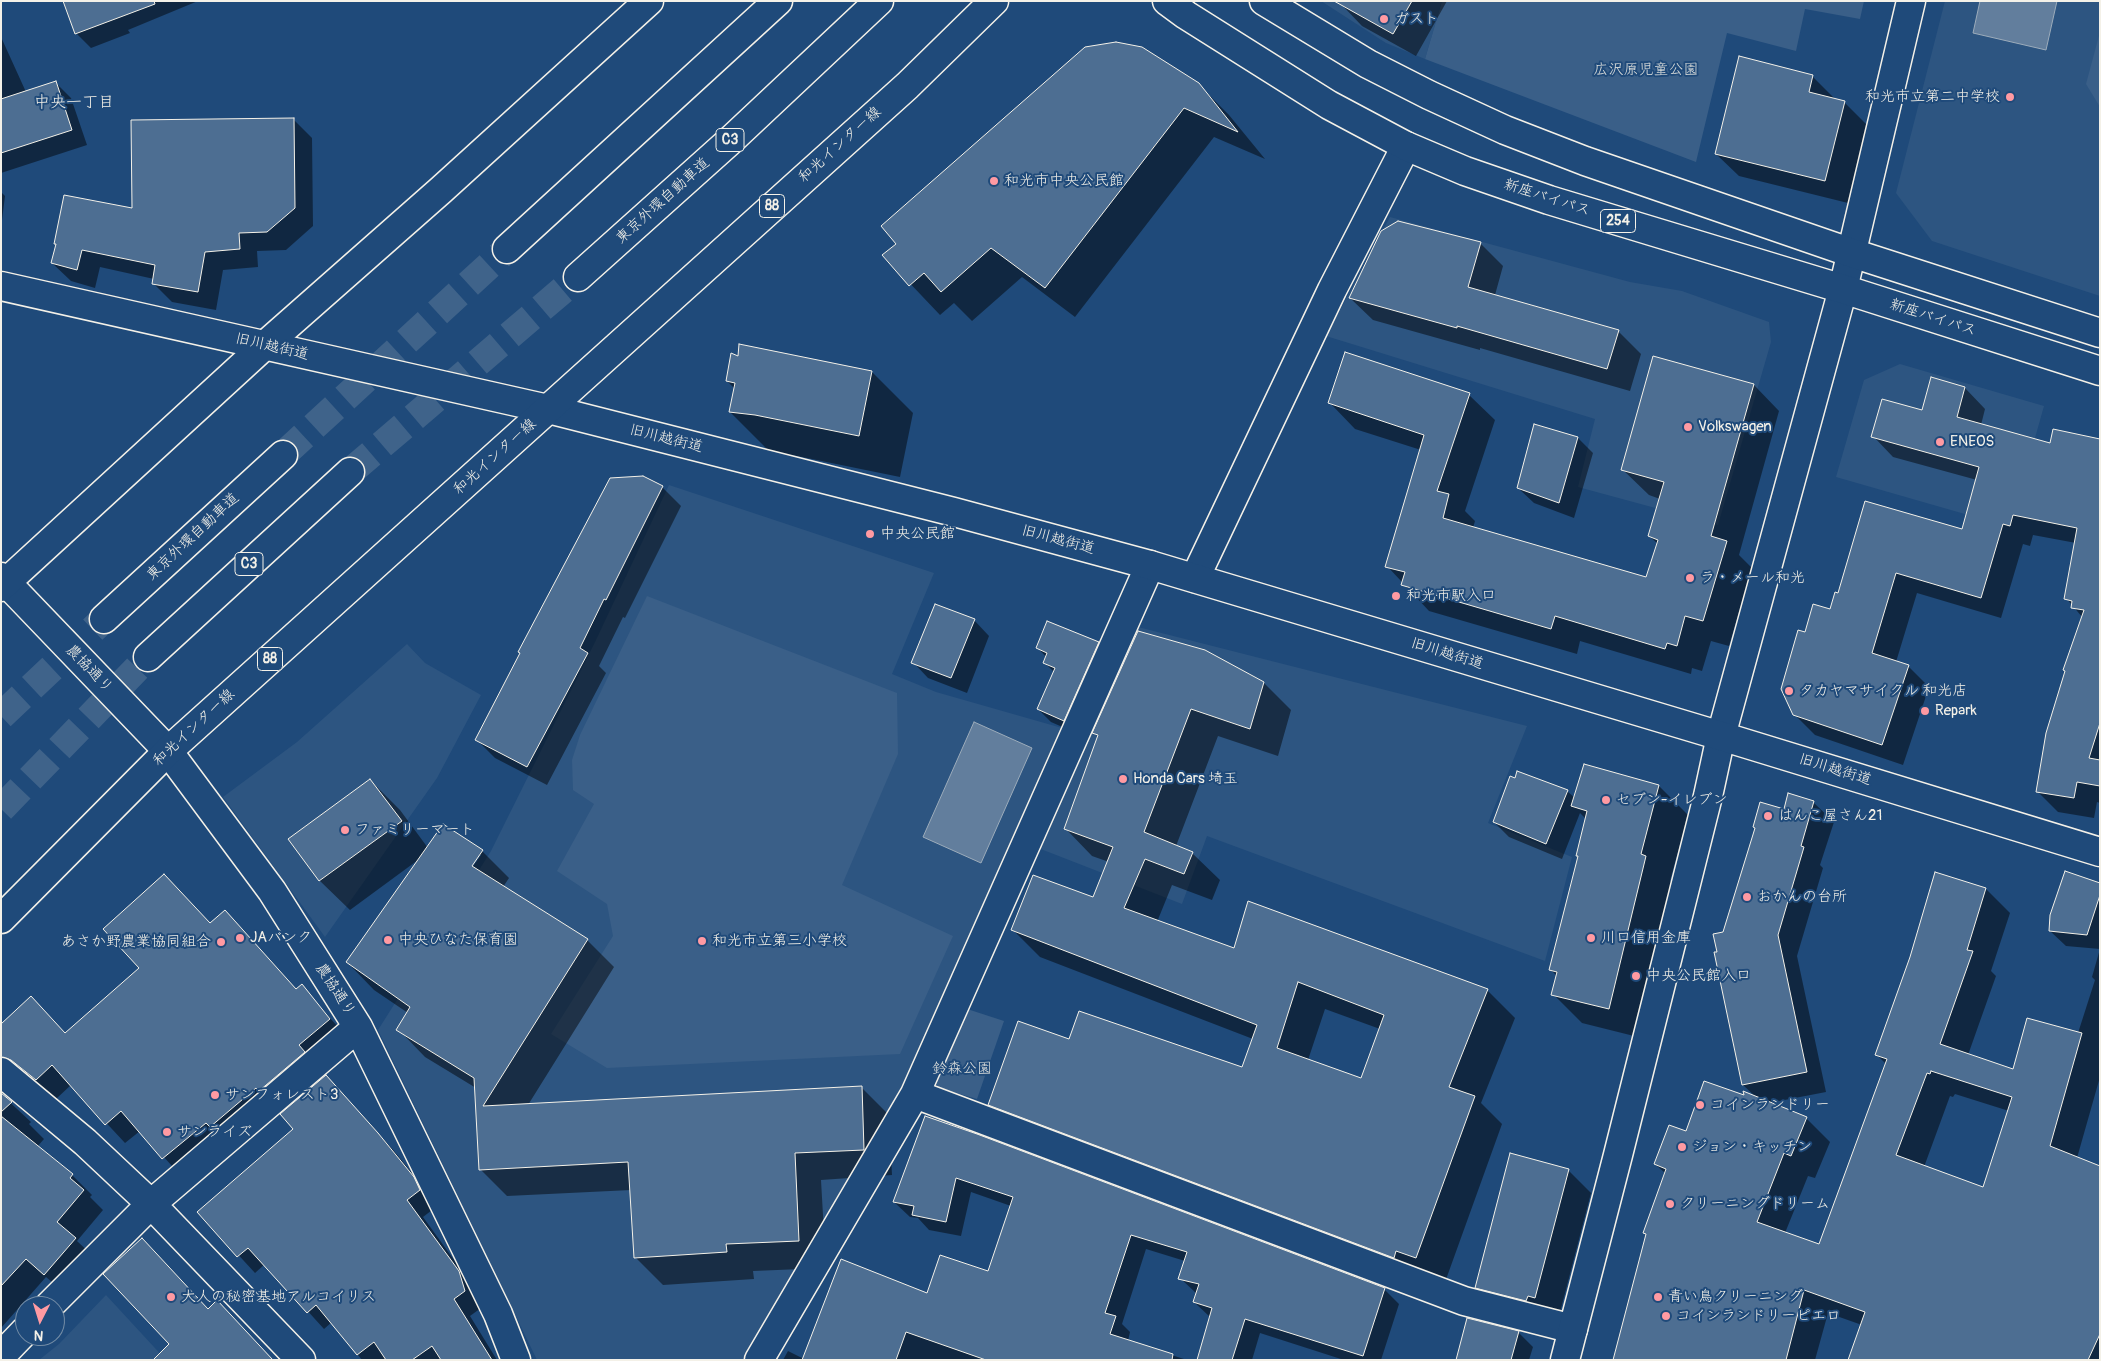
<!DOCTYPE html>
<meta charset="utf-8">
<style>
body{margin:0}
#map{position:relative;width:2101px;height:1361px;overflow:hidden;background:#1f4a7a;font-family:Pangolin,sans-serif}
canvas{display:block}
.frame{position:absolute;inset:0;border:2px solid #f4f1e8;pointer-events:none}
.north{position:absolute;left:15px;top:1296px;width:50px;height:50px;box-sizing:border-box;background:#1f4a7a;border:1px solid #748da6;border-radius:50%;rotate:185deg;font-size:14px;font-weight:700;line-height:20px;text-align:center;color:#f4f1e8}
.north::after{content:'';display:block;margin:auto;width:18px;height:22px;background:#ff9aa2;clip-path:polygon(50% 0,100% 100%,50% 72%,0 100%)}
</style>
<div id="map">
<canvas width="2101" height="1361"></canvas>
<div class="frame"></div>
<div class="north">N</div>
</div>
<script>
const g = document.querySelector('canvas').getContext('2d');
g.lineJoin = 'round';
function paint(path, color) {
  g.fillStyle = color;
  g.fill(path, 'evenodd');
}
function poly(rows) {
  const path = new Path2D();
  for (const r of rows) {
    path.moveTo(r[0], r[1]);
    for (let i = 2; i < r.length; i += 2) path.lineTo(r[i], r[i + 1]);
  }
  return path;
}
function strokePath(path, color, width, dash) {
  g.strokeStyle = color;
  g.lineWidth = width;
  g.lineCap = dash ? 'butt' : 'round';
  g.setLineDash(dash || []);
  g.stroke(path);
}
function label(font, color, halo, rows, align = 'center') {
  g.font = font + ' Pangolin,"Klee One",sans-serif';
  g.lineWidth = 4;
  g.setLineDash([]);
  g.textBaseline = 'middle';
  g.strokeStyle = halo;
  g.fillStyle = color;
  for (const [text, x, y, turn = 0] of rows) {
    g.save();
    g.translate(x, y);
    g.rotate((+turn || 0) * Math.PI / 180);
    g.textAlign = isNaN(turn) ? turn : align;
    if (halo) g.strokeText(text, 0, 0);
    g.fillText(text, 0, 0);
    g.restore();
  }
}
const built = poly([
 [1321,1,1442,1,1425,59,1386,43],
 [1945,1,2100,1,2100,296,1932,241,1896,193],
 [1390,217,1630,282,1682,291,1769,322,1771,342,1718,525,1578,487,1595,419,1326,336],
 [1900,364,2044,406,2010,527,1836,477,1864,380],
 [669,485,934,573,892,674,936,692,1062,728,906,1092,747,1360,537,1360,378,1030,491,851,595,642],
 [1130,625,1527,726,1488,823,1572,857,1545,961,1207,836,1182,904,1033,846],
 [407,644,425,663,481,695,437,778,325,937,223,797,297,742],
 [106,1295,166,1360,39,1360,59,1344]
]);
const green = poly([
 [1442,1,1864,1,1860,19,1805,9,1796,51,1727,33,1696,162,1425,59],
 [2100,32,2100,107,2086,84],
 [647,596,897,693,898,754,842,885,953,936,900,1054,607,1068,551,1034,613,936,607,904,557,871,594,804,573,790,572,760,580,735],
 [961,1007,1004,1021,977,1099,939,1088,933,1079]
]);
const water = poly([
 [1980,1,2057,1,2046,50,1973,33,1980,1],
 [974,722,1032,748,981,863,923,837,974,722]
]);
const shadow = poly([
 [64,1,198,1,128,30,130,33,91,48,76,33],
 [1341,1,1447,1,1416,56,1362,26,1340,3],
 [1,37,26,92,56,83,71,98,87,145,1,173],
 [1812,76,1835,99,1844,102,1867,125,1848,203,1739,176,1716,154],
 [1198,84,1229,115,1265,159,1214,137,1075,317,1022,277,972,321,954,303,940,315,884,256,898,244],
 [293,119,312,138,313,226,286,250,257,251,258,267,223,270,216,310,172,302,153,283,154,279,100,267,95,288,71,281,52,263,57,245,56,244,133,210],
 [1,192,5,196,1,228],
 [1480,243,1503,266,1495,295,1618,331,1641,354,1630,391,1480,348,1480,350,1373,320,1350,298],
 [739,358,872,372,913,413,900,477,797,456,771,453,730,412,735,389,727,381],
 [1754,385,1779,411,1739,555,1752,568,1729,646,1711,641,1702,671,1692,668,1691,674,1580,641,1577,654,1429,611,1387,566,1421,450,1355,429,1330,403,1469,395,1495,420,1465,511,1475,521,1473,528,1646,578,1658,544,1649,536,1660,499,1649,495,1623,470],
 [1965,388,1985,409,1981,425,2051,444,2100,441,2100,803,2097,802,2094,818,2058,812,2037,791,2083,618,2066,598,2076,543,2033,535,2030,546,2023,544,2001,618,1917,593,1896,662,1908,666,1929,687,1903,765,1815,735,1794,714,1805,634,1831,611,1963,531,1977,480,1893,457,1873,436],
 [1578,438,1593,453,1574,518,1534,503,1518,488],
 [662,487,681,506,625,618,623,617,599,666,606,673,547,785,495,758,476,739],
 [974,620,989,636,967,693,928,678,913,662],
 [1098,643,1110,656,1076,733,1051,722,1038,709,1054,672,1044,662,1046,657,1038,648],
 [1264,683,1291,710,1278,756,1218,736,1176,846,1192,853,1220,880,1212,900,1172,885,1157,922,1235,950,1249,903,1488,991,1515,1018,1481,1103,1502,1124,1444,1285,1017,1132,990,1105,1070,1041,1243,1068,1253,1039,1040,957,1013,930,1094,899,1109,862,1092,856,1065,828,1099,737,1094,733],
 [1325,1009,1380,1029,1362,1080,1308,1060],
 [370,780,400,810,428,848,482,851,509,878,503,887,587,940,614,967,528,1105,861,1087,889,1115,892,1175,821,1180,826,1268,753,1271,754,1279,663,1285,635,1257,631,1190,507,1196,480,1169,476,1088,425,1057,398,1029,408,1013,374,990,347,962,418,860,350,910,320,881,289,840],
 [478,855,481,855,469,872,467,871],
 [1659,786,1688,815,1670,881,1675,886,1638,1037,1582,1023,1553,994,1557,976,1550,969,1579,857,1586,819,1580,813,1562,859,1509,837,1494,822,1567,791,1575,798],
 [1789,795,1814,803,1834,822,1820,865,1823,868,1797,956,1826,1092,1769,1103,1806,1118,1830,1142,1815,1178,1808,1176,1785,1233,1820,1246,1886,1064,1876,1054,1911,957,1936,874,1986,889,2010,913,1991,971,1996,976,1968,1055,2013,1071,2078,1033,2095,980,2092,977,2100,949,2066,946,2050,931,2100,884,2100,1077,2077,1158,2100,1168,2100,1360,1849,1360,1862,1325,1828,1313,1815,1360,1614,1360,1647,1236,1644,1233,1666,1174,1655,1164,1687,1133,1746,1097,1757,1098,1743,1085,1718,953,1724,933,1784,811],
 [1955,1094,2009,1111,1984,1189,1924,1167,1950,1096,1953,1097],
 [164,875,211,924,225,911,297,990,301,986,349,1039,183,1178,140,1131,125,1143,71,1085,56,1099,32,1079,25,1076,6,1057,66,1034,141,968],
 [342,1093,394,1151,430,1195,436,1207,423,1217,475,1289,481,1308,470,1316,497,1360,362,1360,332,1322,324,1329,265,1264,255,1273,199,1212],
 [1,1094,31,1122,29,1124,44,1139,37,1147,72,1175,92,1195,90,1197,103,1210,77,1241,95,1258,65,1293,46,1277,1,1328],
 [925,1118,1384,1289,1399,1304,1381,1360,1344,1360,1260,1333,1252,1360,1198,1360,1210,1317,1194,1302,1197,1294,1180,1278,1185,1261,1146,1249,1122,1324,1130,1332,1128,1341,1187,1360,783,1360,788,1351,804,1359,927,1294,988,1273,1011,1206,971,1192,961,1236,929,1230,918,1218,910,1217,894,1202],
 [1568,1170,1591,1193,1558,1320,1499,1310,1476,1287],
 [1518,1332,1533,1347,1529,1360,1457,1360]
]);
const building = poly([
 [63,1,154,1,155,4,75,34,63,1],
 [1334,1,1412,1,1393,34,1334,1],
 [1116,42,1142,47,1199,83,1238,132,1184,108,1045,288,991,248,941,292,924,273,909,286,882,255,896,244,881,226,1085,47,1116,42],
 [1739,56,1813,75,1809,92,1845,101,1825,181,1715,154,1739,56],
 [56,81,72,130,1,153,1,99,56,81],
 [294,118,295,208,267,232,239,233,240,249,205,252,198,292,152,284,155,265,82,250,77,270,51,263,56,244,54,244,64,195,132,208,131,120,294,118],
 [1398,221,1481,242,1468,287,1619,330,1607,369,1457,326,1457,328,1349,298,1381,231,1398,221],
 [739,344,872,371,859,436,755,415,729,412,735,383,726,381,731,353,738,356,739,344],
 [1345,352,1470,393,1437,491,1449,494,1443,518,1646,577,1658,540,1648,536,1664,482,1621,470,1653,356,1754,384,1711,536,1727,541,1703,621,1685,616,1677,646,1667,643,1665,649,1555,616,1551,629,1401,585,1405,572,1385,567,1424,435,1328,403,1345,352],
 [1931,377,1965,387,1957,417,2050,443,2053,429,2100,439,2100,723,2089,758,2100,760,2100,786,2077,782,2074,798,2036,792,2046,733,2065,671,2063,670,2084,610,2071,608,2072,601,2064,599,2077,528,2013,515,2010,526,2003,524,1981,598,1896,573,1872,653,1909,665,1882,745,1793,715,1781,689,1798,630,1805,632,1813,604,1830,609,1835,592,1838,593,1865,501,1962,529,1979,467,1871,437,1882,399,1922,410,1931,377],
 [1534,424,1578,437,1559,503,1517,488,1534,424],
 [643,476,663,486,606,600,604,599,580,648,588,653,527,767,475,740,520,653,518,652,610,478,643,476],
 [935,604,975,619,951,678,911,663,935,604],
 [1047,621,1099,642,1064,721,1037,709,1055,668,1043,663,1047,653,1036,648,1047,621],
 [1138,631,1205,650,1264,682,1250,729,1191,709,1144,832,1193,852,1184,874,1145,859,1124,908,1234,948,1248,901,1488,989,1449,1087,1475,1096,1416,1258,1396,1251,1394,1258,988,1105,1018,1021,1069,1039,1079,1011,1242,1067,1257,1025,1011,930,1033,875,1093,897,1113,847,1064,829,1098,735,1092,733,1138,631],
 [1298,982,1384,1015,1361,1078,1277,1048,1298,982],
 [1584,764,1659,785,1641,854,1646,856,1609,1009,1551,995,1557,972,1549,970,1578,856,1576,856,1587,811,1571,806,1584,764],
 [1517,771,1568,790,1546,844,1493,822,1510,776,1515,778,1517,771],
 [370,779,402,821,319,881,288,839,370,779],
 [1788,793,1814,801,1801,846,1804,847,1778,935,1807,1072,1742,1085,1714,952,1717,952,1713,934,1723,932,1755,828,1753,827,1760,802,1784,809,1788,793],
 [443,824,483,850,472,866,588,939,483,1106,862,1086,864,1150,795,1153,799,1241,726,1244,727,1252,634,1258,628,1162,479,1170,474,1078,396,1030,410,1007,346,962,443,824],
 [2065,871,2100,883,2100,895,2087,935,2049,931,2050,915,2065,871],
 [1935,872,1986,888,1967,950,1973,951,1940,1044,2013,1069,2027,1018,2082,1033,2050,1146,2100,1166,2100,1334,2088,1360,1848,1360,1865,1312,1804,1290,1786,1360,1613,1360,1646,1234,1643,1233,1666,1169,1654,1164,1669,1125,1686,1131,1704,1081,1744,1095,1743,1091,1807,1117,1791,1156,1784,1153,1757,1222,1819,1244,1887,1059,1875,1055,1910,957,1935,872],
 [1931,1071,2012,1097,1983,1187,1896,1155,1927,1073,1930,1074,1931,1071],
 [164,874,210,923,225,910,296,989,302,984,330,1019,299,1045,305,1052,259,1091,256,1088,210,1127,206,1123,162,1159,121,1111,105,1125,52,1065,36,1080,11,1060,1,1057,1,1024,31,996,65,1033,139,968,103,929,164,874],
 [326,1075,378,1133,414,1177,420,1190,407,1200,459,1271,465,1291,454,1299,492,1360,441,1360,432,1346,412,1360,386,1360,374,1342,357,1355,316,1305,307,1313,248,1248,237,1257,197,1212,293,1129,280,1114,326,1075],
 [1,1093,12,1102,1,1112,1,1093],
 [1,1116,73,1174,70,1178,84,1190,57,1222,76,1238,44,1275,26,1259,1,1286,1,1116],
 [925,1116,977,1134,1385,1288,1363,1356,1245,1319,1232,1360,1197,1360,1212,1308,1193,1302,1199,1284,1178,1279,1187,1252,1131,1235,1105,1313,1116,1316,1110,1334,1173,1354,1172,1360,986,1360,906,1332,896,1360,802,1360,841,1259,927,1293,940,1255,988,1271,1013,1197,956,1178,946,1222,912,1215,914,1206,893,1202,925,1116],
 [1510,1153,1569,1169,1535,1298,1528,1296,1526,1301,1475,1288,1510,1153],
 [142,1238,208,1309,217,1300,273,1360,153,1360,169,1344,103,1274,142,1238],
 [1467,1318,1519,1331,1511,1360,1456,1360,1467,1318]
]);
const motorwayTunnel = poly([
 [283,455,507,249],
 [350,472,578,277],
 [1,716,104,619],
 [1,809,148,657]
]);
const minor = poly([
 [1,577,168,751,272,891,358,1027,498,1314,516,1360],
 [1195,578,1332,290,1406,146],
 [1,1072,85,1142,151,1204,301,1360],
 [915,1094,1464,1301,1573,1329],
 [49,1306,151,1204,358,1027],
 [1,1356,25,1331],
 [759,1360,915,1094,1150,565]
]);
const tertiary = poly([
 [1565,1360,1618,1155,1708,796,1721,736,1843,289,1911,1]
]);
const secondary = poly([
 [1,286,548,409,954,512,1150,565,1721,736,2100,852]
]);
const primary = poly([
 [1,587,264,346,441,190,649,1],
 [1,919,168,751,907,86,994,1]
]);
const trunk = poly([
 [1167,1,1186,15,1329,105,1406,146,1465,171,1549,200,1843,289,2100,371],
 [1264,1,1368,64,1429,95,1505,130,1585,161,1852,253,2100,333]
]);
const motorway = poly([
 [507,249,778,1],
 [578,277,732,139,879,1],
 [104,619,283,455],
 [148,657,350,472]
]);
const markers = [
 [1384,19,5,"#ff9aa2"],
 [2010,97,5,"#ff9aa2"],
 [994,181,5,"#ff9aa2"],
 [1688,427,5,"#ff9aa2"],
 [1940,442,5,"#ff9aa2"],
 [870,534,5,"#ff9aa2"],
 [1690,578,5,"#ff9aa2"],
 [1396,596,5,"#ff9aa2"],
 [1789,691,5,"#ff9aa2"],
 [1925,711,5,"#ff9aa2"],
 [1123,779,5,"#ff9aa2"],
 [1606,800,5,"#ff9aa2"],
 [1768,816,5,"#ff9aa2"],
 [345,830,5,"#ff9aa2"],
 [1747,897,5,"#ff9aa2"],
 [240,938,5,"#ff9aa2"],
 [1591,938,5,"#ff9aa2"],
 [388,940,5,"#ff9aa2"],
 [702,941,5,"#ff9aa2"],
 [221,942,5,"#ff9aa2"],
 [1636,976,5,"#ff9aa2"],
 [215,1095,5,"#ff9aa2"],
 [1700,1105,5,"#ff9aa2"],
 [167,1132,5,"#ff9aa2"],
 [1682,1147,5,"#ff9aa2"],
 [1670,1204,5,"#ff9aa2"],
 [171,1297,5,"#ff9aa2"],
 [1658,1297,5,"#ff9aa2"],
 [1666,1316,5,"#ff9aa2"]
];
const shields = [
 [730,140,28],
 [772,206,25],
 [1618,221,35],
 [249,564,28],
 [270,659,25]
];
const shieldNames = [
 ["C3",730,140],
 ["88",772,206],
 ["254",1618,221],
 ["C3",249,564],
 ["88",270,659]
];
const poiNames = [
 ["ガスト",1394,19],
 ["和光市立第二中学校",2000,97,"right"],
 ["和光市中央公民館",1004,181],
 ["Volkswagen",1698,427],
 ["ENEOS",1950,442],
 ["中央公民館",880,534],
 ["ラ・メール和光",1700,578],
 ["和光市駅入口",1406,596],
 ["タカヤマサイクル 和光店",1799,691],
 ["Repark",1935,711],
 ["Honda Cars 埼玉",1133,779],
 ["セブン-イレブン",1616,800],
 ["はんこ屋さん21",1778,816],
 ["ファミリーマート",355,830],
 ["おかんの台所",1757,897],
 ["JAバンク",250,938],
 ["川口信用金庫",1601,938],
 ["中央ひなた保育園",398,940],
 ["和光市立第三小学校",712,941],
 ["あさか野農業協同組合",211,942,"right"],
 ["中央公民館入口",1646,976],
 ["サンフォレスト3",225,1095],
 ["コインランドリー",1710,1105],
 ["サンライズ",177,1132],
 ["ジョン・キッチン",1692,1147],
 ["クリーニングドリーム",1680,1204],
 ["大人の秘密基地アルコイリス",181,1297],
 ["青い鳥クリーニング",1668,1297],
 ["コインランドリーピエロ",1676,1316]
];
const parkNames = [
 ["広沢原児童公園",1646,70],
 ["鈴森公園",962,1069]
];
const streetNames = [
 ["和光インター線",840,145,-42],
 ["新座バイパス",1547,198,18],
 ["東京外環自動車道",663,201,-42],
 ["新座バイパス",1933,318,18],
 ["旧川越街道",272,347,13],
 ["旧川越街道",666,439,14],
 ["和光インター線",495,457,-42],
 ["東京外環自動車道",193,537,-43],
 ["旧川越街道",1058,540,15],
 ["旧川越街道",1447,654,17],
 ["農協通り",89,669,46],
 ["和光インター線",194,728,-43],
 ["旧川越街道",1835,770,17],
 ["農協通り",335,990,57]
];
const neighbourhoodNames = [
 ["中央一丁目",74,103]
];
paint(built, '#2d5581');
paint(green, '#3a5f88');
paint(water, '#627e9d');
strokePath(water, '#9cacbb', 1);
paint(shadow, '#0007');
paint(building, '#4d6e92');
strokePath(building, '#f4f1e8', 1);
strokePath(motorwayTunnel, '#3f638a', 28, [28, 14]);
strokePath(minor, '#f4f1e8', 31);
strokePath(tertiary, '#f4f1e8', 31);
strokePath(secondary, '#f4f1e8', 31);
strokePath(primary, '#f4f1e8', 31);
strokePath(trunk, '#f4f1e8', 31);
strokePath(motorway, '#f4f1e8', 31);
strokePath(minor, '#1f4a7a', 28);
strokePath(tertiary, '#1f4a7a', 28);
strokePath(secondary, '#1f4a7a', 28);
strokePath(primary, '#1f4a7a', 28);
strokePath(trunk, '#1f4a7a', 28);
strokePath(motorway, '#1f4a7a', 28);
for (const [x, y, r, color] of markers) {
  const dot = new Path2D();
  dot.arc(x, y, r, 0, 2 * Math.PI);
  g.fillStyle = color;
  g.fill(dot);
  strokePath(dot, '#1f4a7a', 2);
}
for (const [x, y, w] of shields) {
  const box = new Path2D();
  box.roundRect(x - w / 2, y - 11.5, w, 23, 4);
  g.fillStyle = '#1f4a7a';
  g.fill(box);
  strokePath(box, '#f4f1e8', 1);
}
label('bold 14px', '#f4f1e8', null, shieldNames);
label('15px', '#f4f1e8', '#1f4a7a', poiNames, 'left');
label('15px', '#e1e2de', '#1f4a7a', parkNames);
label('15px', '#f4f1e8', '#1f4a7a', streetNames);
label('16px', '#f4f1e8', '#1f4a7a', neighbourhoodNames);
</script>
